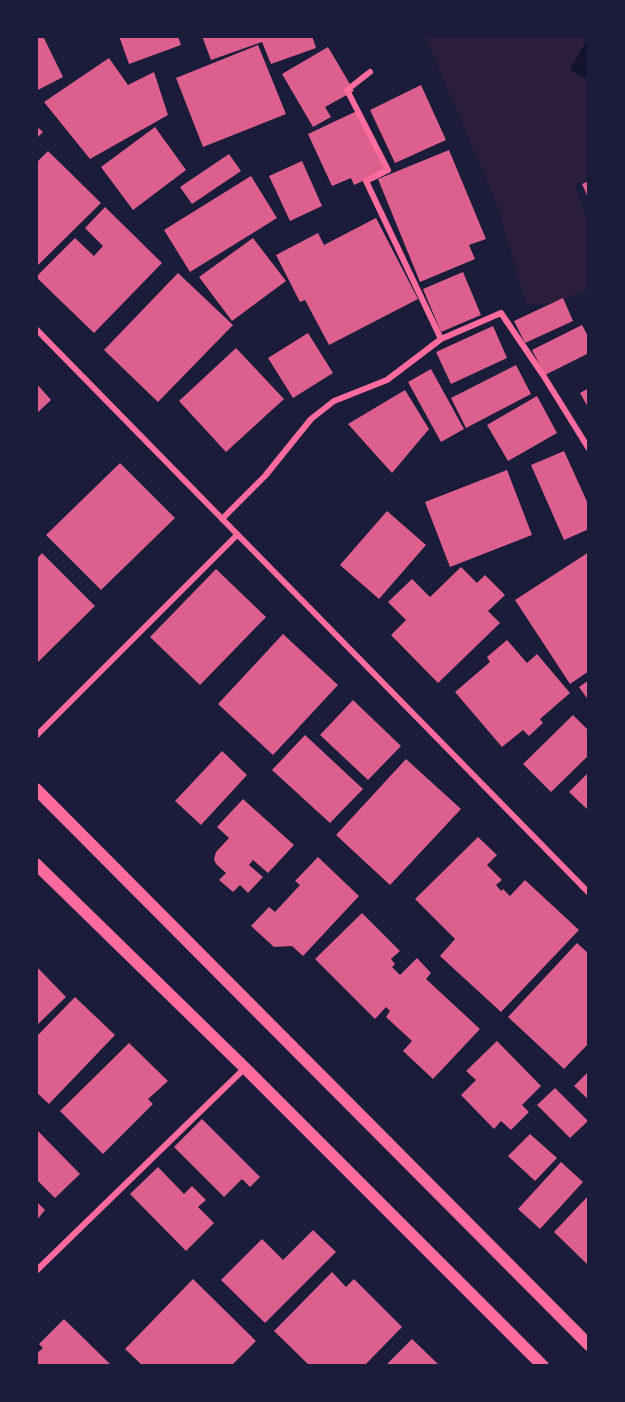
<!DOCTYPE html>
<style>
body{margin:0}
#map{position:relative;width:625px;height:1402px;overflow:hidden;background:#1b1b3a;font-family:Ubuntu,sans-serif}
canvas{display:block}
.frame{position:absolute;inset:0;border:38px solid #1b1b3a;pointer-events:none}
</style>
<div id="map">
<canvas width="625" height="1402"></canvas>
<div class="frame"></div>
</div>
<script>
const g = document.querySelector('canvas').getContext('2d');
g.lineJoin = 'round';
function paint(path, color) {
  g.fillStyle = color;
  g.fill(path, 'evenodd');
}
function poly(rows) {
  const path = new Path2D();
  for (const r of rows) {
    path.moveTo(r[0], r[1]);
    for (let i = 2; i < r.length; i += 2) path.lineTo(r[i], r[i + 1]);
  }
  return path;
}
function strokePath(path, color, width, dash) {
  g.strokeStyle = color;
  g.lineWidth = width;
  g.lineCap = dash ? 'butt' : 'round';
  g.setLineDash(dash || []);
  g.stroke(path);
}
const green = poly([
 [425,36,589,36,589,180,575,185,589,228,589,290,551,304,526,304,497,204]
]);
const water = poly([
 [589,36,589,80,570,70]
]);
const building = poly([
 [36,36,43,36,63,77,36,91],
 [119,36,178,36,181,45,129,64],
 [202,36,312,36,316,48,271,64,262,42,211,60],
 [258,45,286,114,203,147,176,78],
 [328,47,354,91,325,107,331,117,313,127,282,74],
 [109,58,128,85,154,72,168,115,90,159,44,102],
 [421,85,446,140,395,163,370,110],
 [359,110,387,170,354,185,351,178,332,186,308,134],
 [36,126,43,132,36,139],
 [155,127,186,170,133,210,101,167],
 [449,150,486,239,469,245,475,259,420,282,378,179],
 [48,151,101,203,36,267,36,163],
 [229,154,241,171,192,204,180,187],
 [302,161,322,206,290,221,269,176],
 [251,176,277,218,190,272,164,230],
 [589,181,589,200,582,184],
 [105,207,162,263,94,333,36,277,75,238,94,256,103,246,85,228],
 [376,218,418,299,329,345,305,300,300,302,276,255,318,233,324,245],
 [253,238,286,281,232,321,199,277],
 [463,272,481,315,441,332,423,289],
 [178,273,233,325,158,402,104,350],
 [563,298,573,321,525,343,514,321],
 [582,325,589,338,589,353,545,375,532,350],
 [493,326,507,358,451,384,436,352],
 [308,333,333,373,293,398,268,358],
 [236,348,284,399,226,452,179,401],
 [516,365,531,394,466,428,451,398],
 [431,369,464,429,441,442,408,382],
 [36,383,51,400,36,414],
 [589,388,589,409,580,393],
 [405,390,429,429,392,473,348,424],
 [537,396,557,433,508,461,487,425],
 [564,451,589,506,589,529,564,540,531,465],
 [120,463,175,518,101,590,46,535],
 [507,470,532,535,450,567,425,502],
 [387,511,426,545,379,599,340,565],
 [589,552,589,671,570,684,515,600],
 [42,553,95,606,36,664,36,560],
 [461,567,477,583,485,575,505,595,488,611,500,623,438,683,391,635,406,620,388,602,412,579,430,597],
 [216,569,266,617,200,685,150,637],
 [283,634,338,685,273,755,218,704],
 [507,640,527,663,537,654,570,693,540,719,543,723,529,736,523,730,502,747,455,692,490,662,487,657],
 [589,680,589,701,579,687],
 [353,700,401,746,368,780,320,735],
 [573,715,589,731,589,755,551,792,523,764],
 [305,735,363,789,330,823,272,770],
 [222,751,247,775,201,825,175,801],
 [406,759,461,809,390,885,336,835],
 [589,772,589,811,569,792],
 [243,799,294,845,268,873,253,860,249,865,263,877,248,893,240,885,233,892,219,880,226,873,216,864,214,859,216,852,229,838,217,827],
 [478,837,497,855,487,865,502,880,496,885,501,891,503,889,510,896,525,880,579,930,501,1012,440,956,455,939,415,899],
 [318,857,359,896,303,956,292,946,274,947,251,926,269,907,275,912,300,885,295,881],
 [362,913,400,951,391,959,395,964,392,967,400,975,417,958,431,973,426,979,480,1029,433,1079,403,1051,412,1041,386,1017,390,1011,386,1007,375,1019,315,959],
 [577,943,589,954,589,1043,564,1069,508,1017],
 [36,966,66,997,36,1026],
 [75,997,115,1035,49,1104,36,1092,36,1037],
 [497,1041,541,1086,522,1105,529,1112,511,1130,501,1121,494,1129,461,1095,476,1080,466,1071],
 [129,1043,168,1081,148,1099,153,1104,103,1154,60,1111],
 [589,1071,589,1100,574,1086],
 [555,1088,588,1121,570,1138,537,1105],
 [202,1119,260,1177,250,1187,242,1179,224,1197,174,1147],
 [36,1129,80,1174,55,1198,36,1179],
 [530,1134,557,1158,535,1181,508,1156],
 [561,1162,583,1182,540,1229,518,1209],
 [158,1167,184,1194,192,1186,206,1200,198,1207,214,1223,186,1251,130,1194],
 [589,1195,589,1266,554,1232],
 [36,1201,45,1210,36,1221],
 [313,1230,336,1252,265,1323,221,1280,262,1239,283,1260],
 [332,1272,346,1287,354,1279,402,1327,364,1366,310,1366,274,1331],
 [193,1279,256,1341,231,1366,143,1366,125,1349],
 [64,1319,110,1364,109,1366,36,1366,36,1354,43,1348,39,1344],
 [412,1339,440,1366,385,1366]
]);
const minor = poly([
 [370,72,347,90,388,170,366,181,441,339],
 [36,329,589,893],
 [222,519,265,476,311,419,334,401,387,380,441,339,501,313,543,375,589,449],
 [36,736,237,535],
 [36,1271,245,1068]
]);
const secondary = poly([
 [36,789,589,1345],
 [36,864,245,1068,543,1366]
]);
paint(green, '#2a1e3b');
paint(water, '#12122b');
paint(building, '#dd5f8e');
strokePath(minor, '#ff6b9d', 6);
strokePath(secondary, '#ff6b9d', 12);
</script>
